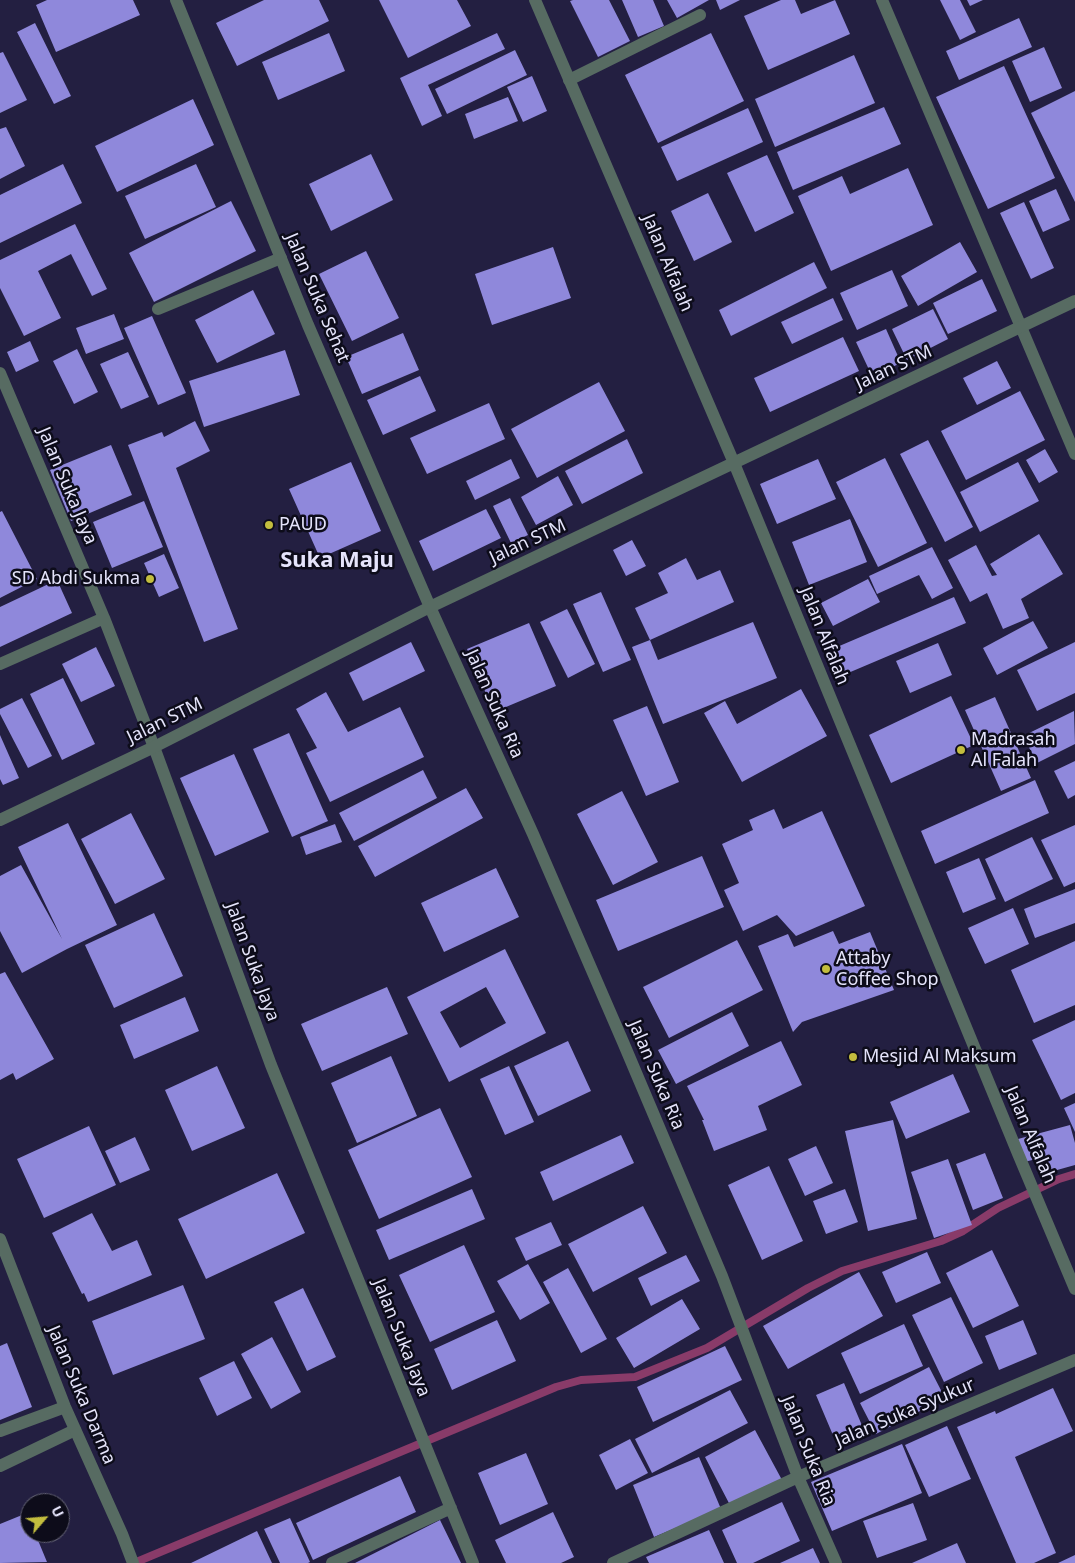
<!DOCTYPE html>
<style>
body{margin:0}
#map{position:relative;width:1075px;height:1563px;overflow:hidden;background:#231f41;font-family:"Noto Sans",sans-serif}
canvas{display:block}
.north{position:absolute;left:20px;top:1493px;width:50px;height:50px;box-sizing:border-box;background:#0d0c1a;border:1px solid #636274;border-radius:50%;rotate:63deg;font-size:14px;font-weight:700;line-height:20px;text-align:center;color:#e5e4fb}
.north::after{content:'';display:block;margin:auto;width:18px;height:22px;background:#c3bd3e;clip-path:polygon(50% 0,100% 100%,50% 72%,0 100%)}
</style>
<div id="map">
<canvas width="1075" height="1563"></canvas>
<div class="north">U</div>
</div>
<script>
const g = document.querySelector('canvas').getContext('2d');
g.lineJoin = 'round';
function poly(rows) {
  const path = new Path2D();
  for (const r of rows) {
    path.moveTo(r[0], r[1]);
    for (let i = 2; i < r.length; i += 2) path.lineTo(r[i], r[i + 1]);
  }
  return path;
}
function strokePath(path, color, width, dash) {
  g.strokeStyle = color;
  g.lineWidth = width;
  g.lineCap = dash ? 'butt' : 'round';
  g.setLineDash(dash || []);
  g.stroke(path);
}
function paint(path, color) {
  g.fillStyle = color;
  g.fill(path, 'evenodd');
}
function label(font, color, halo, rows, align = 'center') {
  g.font = font + ' "Noto Sans",sans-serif';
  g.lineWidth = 5;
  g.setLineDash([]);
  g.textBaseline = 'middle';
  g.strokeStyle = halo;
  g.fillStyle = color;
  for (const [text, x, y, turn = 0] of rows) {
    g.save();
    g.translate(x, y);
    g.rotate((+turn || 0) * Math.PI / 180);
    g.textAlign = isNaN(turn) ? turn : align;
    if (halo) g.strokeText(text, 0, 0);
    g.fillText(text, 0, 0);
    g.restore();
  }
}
const stream = poly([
 [134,1563,556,1387,581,1380,635,1377,707,1348,808,1288,842,1271,941,1241,963,1231,998,1208,1059,1179,1075,1174]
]);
const building = poly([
 [47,0,133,0,140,15,56,52,36,5],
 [264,0,319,0,329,21,237,66,216,23],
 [379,0,457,0,471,26,408,58],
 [573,0,609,0,630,41,598,57,570,1],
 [622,0,653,0,664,26,638,37],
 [667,0,709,0,677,18],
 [716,0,740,0,720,10],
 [781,0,795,0,801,14,835,0,850,34,768,70,744,16],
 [940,0,960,0,976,32,960,40],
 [967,0,983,0,970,6],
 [1019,18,1032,47,959,80,946,51],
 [35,23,71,96,54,104,17,32],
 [329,33,345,71,278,100,262,62],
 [497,33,505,49,428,85,442,116,422,126,400,78],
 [711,33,744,101,658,143,625,75],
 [1044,47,1062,88,1030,102,1012,61],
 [515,50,527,75,447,114,435,89],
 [3,52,27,100,0,113,0,53],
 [854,55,875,103,775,147,755,99],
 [1004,66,1055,178,988,209,936,97],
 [532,76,547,111,523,122,507,87],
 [1075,91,1075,202,1031,113],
 [508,97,518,121,474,139,465,114],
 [193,99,214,145,117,192,95,146],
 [884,107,901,144,793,190,777,152],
 [748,108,763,142,677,181,661,147],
 [6,127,25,166,0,179,0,129],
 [371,154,393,200,331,231,309,184],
 [767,155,794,213,755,232,727,173],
 [63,164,82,203,0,243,0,195],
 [196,164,216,207,145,239,125,196],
 [908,168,933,225,831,271,798,196,842,176,850,194],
 [1056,189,1070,220,1043,232,1029,201],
 [708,193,732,242,694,261,671,211],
 [231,201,256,251,154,302,129,253],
 [1024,202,1054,268,1031,279,1000,213],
 [75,224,107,289,92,296,71,254,38,271,61,318,24,336,0,288,0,260],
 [960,242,977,272,918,306,901,276],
 [553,247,571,298,492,325,475,274],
 [366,251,399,318,352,341,319,274],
 [814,262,827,288,731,336,719,310],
 [892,270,908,306,857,330,840,293],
 [982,279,997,311,948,334,933,303],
 [253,290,275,334,217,363,195,320],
 [833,298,843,320,792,344,781,322],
 [933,309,948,339,907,360,892,329],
 [114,314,124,339,86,354,76,328],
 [152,316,186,393,158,405,124,328],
 [886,329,901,363,872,376,856,342],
 [403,333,419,370,362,394,346,357],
 [843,337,859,371,770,412,754,378],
 [30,341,39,361,16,372,7,352],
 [77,349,98,392,74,404,53,361],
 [285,350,300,395,204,427,189,381],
 [128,352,149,397,121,409,100,364],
 [997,361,1011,388,977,405,963,378],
 [420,376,436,411,383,435,367,400],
 [599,382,625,431,537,478,511,429],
 [1020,391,1045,440,966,480,941,431],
 [489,403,505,439,427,474,410,438],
 [195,421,210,451,176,468,238,629,204,642,128,445,162,432,164,437],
 [627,439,643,473,582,504,565,471],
 [928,440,973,527,945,542,900,454],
 [111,445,132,495,71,521,50,470],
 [1045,449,1058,472,1039,483,1026,460],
 [885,458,927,543,878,567,836,482],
 [511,459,520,478,475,500,466,481],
 [818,459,836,499,777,524,760,484],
 [351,462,381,531,320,558,289,489],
 [1018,462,1039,501,980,532,960,492],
 [558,476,573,505,536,525,521,497],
 [510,498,528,535,511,543,493,506],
 [144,501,163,547,112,568,93,522],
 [486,509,501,538,433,571,419,541],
 [2,511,37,579,0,598,0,512],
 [850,519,867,562,809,585,792,542],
 [1039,534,1063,574,1021,599,1029,618,1003,629,987,593,970,602,948,560,976,545,992,576,997,575,990,564],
 [632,540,646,566,626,576,613,550],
 [932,547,953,588,932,599,919,575,877,594,869,576],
 [164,554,179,588,159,597,144,563],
 [686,558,697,580,720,570,734,602,650,640,635,608,668,593,658,573],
 [868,579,880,602,833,626,821,603],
 [57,580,72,613,0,647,0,607],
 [601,592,631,660,603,672,573,604],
 [954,597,966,623,841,676,830,650],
 [567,609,595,664,568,678,540,622],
 [1033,621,1048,648,997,675,983,648],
 [753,622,777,678,663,724,632,647,650,640,658,660],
 [529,623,556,686,494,712,467,649],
 [411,642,425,671,363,701,349,673],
 [1075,642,1075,693,1037,711,1017,670],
 [938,643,952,675,910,693,896,661],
 [96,647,115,686,81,702,62,664],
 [63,678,95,744,62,760,30,694],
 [801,689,827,736,742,782,704,713,725,701,737,724],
 [326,692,348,732,400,707,424,757,330,802,306,753,317,748,296,709],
 [951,696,974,745,891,783,869,735],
 [995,697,1031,778,1001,791,965,710],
 [22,698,52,756,28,768,0,714,0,709],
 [647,706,679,782,646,796,613,720],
 [1074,711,1075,744,1037,763,1023,736],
 [289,733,328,821,292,837,253,749],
 [0,735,19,778,3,785,0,779],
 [234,754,269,832,215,856,180,778],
 [1075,761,1075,795,1068,799,1054,771],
 [423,770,437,798,354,841,339,813],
 [1035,780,1049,813,935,864,921,831],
 [466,788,483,818,375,877,358,846],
 [622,791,658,862,613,885,577,814],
 [774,809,783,829,822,811,865,906,796,936,777,915,743,931,724,890,739,883,722,844,753,830,749,820],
 [131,813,165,879,115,904,81,839],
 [68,823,117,925,67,949,22,973,0,931,0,876,21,865,62,939,18,847],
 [335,824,342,842,306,855,300,837],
 [1075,825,1075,882,1064,887,1041,840],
 [1032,837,1053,879,1005,902,985,859],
 [702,856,724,907,618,951,596,900],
 [979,858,996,899,963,913,946,872],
 [496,868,519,917,444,952,421,903],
 [1075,889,1075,923,1035,938,1024,909],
 [1013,908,1029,944,985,964,968,928],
 [154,913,183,976,114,1008,85,945],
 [833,931,839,944,870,932,894,990,802,1022,793,1032,758,946,788,934,794,947],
 [737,940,763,990,669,1038,643,987],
 [1075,941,1075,1005,1034,1023,1011,970],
 [505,949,546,1033,449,1082,407,997],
 [486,987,506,1023,460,1048,440,1012],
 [5,972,54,1059,16,1080,13,1073,0,1080,0,974],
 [387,987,408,1034,322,1071,301,1024],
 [185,997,199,1031,134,1059,120,1025],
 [732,1012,749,1046,676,1084,658,1050],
 [1075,1020,1075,1093,1061,1100,1032,1040],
 [568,1041,591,1091,538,1116,514,1066],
 [781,1041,802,1085,758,1106,767,1130,714,1151,702,1120,704,1120,687,1086],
 [391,1056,417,1116,357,1143,331,1083],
 [217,1066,245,1128,192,1151,165,1090],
 [509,1066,534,1122,505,1135,480,1079],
 [953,1074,970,1112,906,1139,890,1102],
 [1075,1103,1075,1132,1064,1108],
 [440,1108,472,1177,379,1219,348,1150],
 [893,1120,917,1219,868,1231,845,1131],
 [1070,1125,1075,1143,1075,1165,1050,1172,1045,1157,1024,1162,1018,1139],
 [89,1126,116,1185,44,1218,17,1159],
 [621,1135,634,1163,553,1201,540,1172],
 [135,1137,150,1170,120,1183,105,1151],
 [816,1146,833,1183,805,1196,788,1159],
 [985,1153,1003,1198,973,1210,956,1164],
 [948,1159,972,1225,934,1238,911,1172],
 [769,1166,803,1241,762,1260,728,1185],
 [277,1173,305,1233,206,1279,178,1219],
 [472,1189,485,1219,389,1260,376,1230],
 [845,1189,858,1222,826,1234,813,1201],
 [643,1206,667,1253,593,1292,568,1244],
 [92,1213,112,1251,137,1240,152,1275,88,1302,84,1293,82,1294,52,1233],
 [551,1222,562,1245,526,1261,515,1238],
 [464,1245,495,1312,430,1342,399,1275],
 [992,1250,1019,1306,973,1328,946,1273],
 [927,1252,941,1283,896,1303,882,1272],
 [686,1255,700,1281,651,1306,638,1278],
 [528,1264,550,1303,520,1320,497,1281],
 [568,1268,607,1339,581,1353,543,1282],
 [859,1272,883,1316,788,1369,763,1326],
 [183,1285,205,1339,113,1375,92,1321],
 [303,1288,336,1357,307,1371,274,1302],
 [951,1297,983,1363,944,1382,912,1315],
 [682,1299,700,1329,634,1368,616,1338],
 [497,1320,516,1361,452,1390,434,1349],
 [1023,1320,1037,1354,999,1370,985,1336],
 [904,1324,923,1366,860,1394,841,1353],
 [272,1337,301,1392,271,1409,241,1354],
 [7,1343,32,1407,0,1420,0,1346],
 [725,1346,742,1380,653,1422,637,1387],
 [234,1361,252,1398,217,1416,199,1378],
 [929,1367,945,1398,876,1434,860,1403],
 [844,1383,866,1435,838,1447,816,1395],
 [1053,1388,1073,1431,1015,1457,1056,1553,1034,1563,1016,1563,957,1427,995,1411,996,1414],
 [730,1390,748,1423,652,1473,635,1439],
 [947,1426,971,1479,929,1497,905,1445],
 [755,1430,782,1480,731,1507,705,1457],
 [630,1439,648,1473,616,1490,599,1455],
 [902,1444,922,1493,832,1531,811,1482],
 [526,1453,548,1504,500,1525,478,1473],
 [699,1457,721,1509,654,1537,633,1485],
 [400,1476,416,1512,313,1560,296,1523],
 [782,1502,800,1541,753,1563,737,1563,722,1530],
 [913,1503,927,1540,877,1558,863,1521],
 [553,1512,574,1557,561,1563,506,1563,495,1540],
 [27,1513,30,1519,30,1533,35,1533,47,1562,0,1563,0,1524],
 [290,1518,310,1562,308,1563,280,1563,264,1529],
 [440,1520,461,1563,355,1563],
 [709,1530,724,1563,649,1563,646,1557],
 [257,1531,272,1563,191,1563],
 [957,1543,966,1563,912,1563],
 [813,1548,820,1563,780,1563],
 [1075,1555,1075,1563,1058,1563]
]);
const service = poly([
 [569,80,700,15],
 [158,309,281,258],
 [0,1466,75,1430]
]);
const minor = poly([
 [176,0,308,325,430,607,533,834,623,1042,722,1276,798,1477,836,1563],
 [882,0,1075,454],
 [0,373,104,618,154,747,271,1065,473,1563],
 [0,664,104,618],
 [0,1239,65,1407,122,1534,133,1563],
 [0,1431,65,1407],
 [332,1563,451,1508],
 [613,1563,798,1477,1075,1360]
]);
const tertiary = poly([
 [535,0,734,463,1019,1156,1075,1289],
 [0,820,154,747,430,607,1075,301]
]);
const markers = [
 [269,525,5,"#c3bd3e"],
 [150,579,5,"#c3bd3e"],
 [961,750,5,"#c3bd3e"],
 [826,969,5,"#c3bd3e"],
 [853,1057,5,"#c3bd3e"]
];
const streetNames = [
 ["Jalan Alfalah",667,263,67],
 ["Jalan Suka Sehat",317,298,67],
 ["Jalan STM",894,368,-25],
 ["Jalan Suka Jaya",67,486,67],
 ["Jalan STM",528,542,-25],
 ["Jalan Alfalah",824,636,68],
 ["Jalan Suka Ria",494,704,66],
 ["Jalan STM",165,721,-26],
 ["Jalan Suka Jaya",252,962,70],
 ["Jalan Suka Ria",656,1075,67],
 ["Jalan Alfalah",1030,1135,67],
 ["Jalan Suka Jaya",401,1338,68],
 ["Jalan Suka Darma",81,1395,67],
 ["Jalan Suka Syukur",905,1413,-23],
 ["Jalan Suka Ria",808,1451,68]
];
const poiNames = [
 ["PAUD",279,525],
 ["SD Abdi Sukma",140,579,"right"],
 ["Madrasah",971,740],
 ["Al Falah",971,761],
 ["Attaby",836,959],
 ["Coffee Shop",836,980],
 ["Mesjid Al Maksum",863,1057]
];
const districtNames = [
 ["Suka Maju",337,561]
];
strokePath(stream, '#893b69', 8);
paint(building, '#8f88db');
strokePath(service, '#576b62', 12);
strokePath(minor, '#576b62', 12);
strokePath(tertiary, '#576b62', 12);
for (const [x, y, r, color] of markers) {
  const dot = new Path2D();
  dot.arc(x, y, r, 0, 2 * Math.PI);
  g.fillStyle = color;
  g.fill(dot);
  strokePath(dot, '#0d0c1a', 2);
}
label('18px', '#e5e4fb', '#0d0c1a', streetNames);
label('18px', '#e5e4fb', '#0d0c1a', poiNames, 'left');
label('bold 22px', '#e5e4fb', '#0d0c1a', districtNames);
</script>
